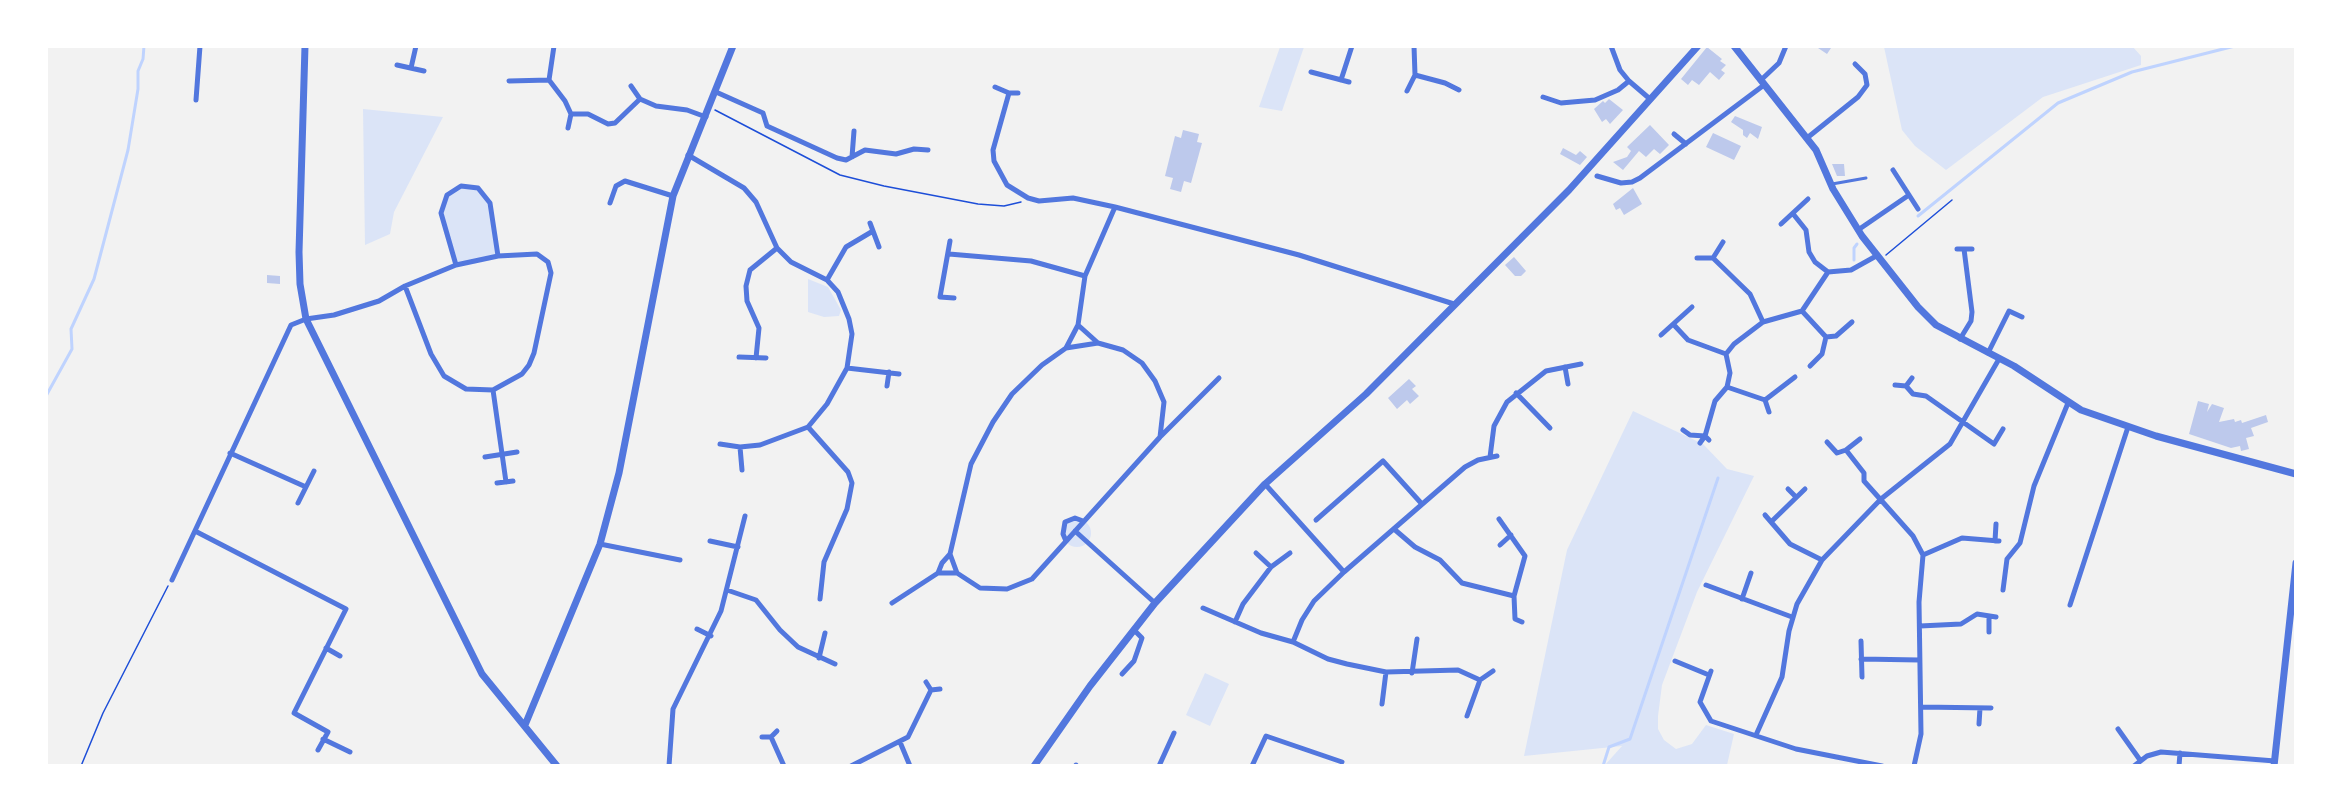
<!DOCTYPE html>
<style>
body{margin:0}
#map{position:relative;width:2342px;height:812px;overflow:hidden;background:#f2f2f2;font-family:"DejaVu Sans",sans-serif}
canvas{display:block}
.frame{position:absolute;inset:0;border:48px solid #fff;pointer-events:none}
</style>
<div id="map">
<canvas width="2342" height="812"></canvas>
<div class="frame"></div>
</div>
<script>
const g = document.querySelector('canvas').getContext('2d');
g.lineJoin = 'round';
function paint(path, color) {
  g.fillStyle = color;
  g.fill(path, 'evenodd');
}
function poly(rows) {
  const path = new Path2D();
  for (const r of rows) {
    if (r.length === 3) {
      path.moveTo(r[0] + r[2], r[1]);
      path.arc(r[0], r[1], r[2], 0, 2 * Math.PI);
      continue;
    }
    path.moveTo(r[0], r[1]);
    for (let i = 2; i < r.length; i += 2) path.lineTo(r[i], r[i + 1]);
  }
  return path;
}
function strokePath(path, color, width, dash) {
  g.strokeStyle = color;
  g.lineWidth = width;
  g.lineCap = dash ? 'butt' : 'round';
  g.setLineDash(dash || []);
  g.stroke(path);
}
const green = poly([
 [1280,47,1304,47,1282,111,1259,107],
 [1884,47,2133,47,2141,56,2141,65,2043,97,1946,170,1915,146,1902,130],
 [363,109,443,117,394,212,390,234,365,245],
 [461,186,478,188,490,203,498,256,456,265,441,213,442,202],
 [808,279,828,287,841,310,839,316,824,317,808,312],
 [1633,411,1703,444,1727,469,1754,476,1697,592,1662,685,1658,716,1658,729,1664,740,1676,749,1692,744,1706,725,1734,734,1727,765,1605,765,1622,746,1524,756,1567,550],
 [1077,533,14],
 [1205,673,1229,684,1210,726,1186,715]
]);
const stream = poly([
 [1918,216,2058,103,2132,72,2235,46],
 [1854,260,1854,248,1857,244],
 [46,396,72,349,71,329,94,279,128,150,138,89,138,71,143,59,144,46],
 [1603,766,1609,747,1630,739,1718,478]
]);
const building = poly([
 [1815,46,1829,46,1831,48,1827,54],
 [1707,47,1722,59,1720,61,1726,65,1721,70,1725,73,1719,80,1710,72,1699,85,1692,80,1688,85,1681,79],
 [1609,99,1623,110,1610,124,1606,119,1602,122,1594,109,1603,101,1605,103],
 [1735,116,1762,127,1758,139,1750,133,1747,138,1743,135,1743,130,1731,122],
 [1650,125,1669,145,1660,154,1654,149,1646,157,1639,151,1623,170,1613,162,1627,157,1631,151,1627,147],
 [1183,130,1199,134,1197,142,1202,143,1191,183,1184,181,1181,192,1170,189,1173,178,1165,176,1175,136,1181,138],
 [1713,133,1741,146,1734,160,1706,147],
 [1563,148,1576,155,1580,151,1587,157,1580,165,1560,154],
 [1832,164,1844,164,1845,176,1837,176],
 [1633,188,1642,204,1624,215,1620,208,1616,210,1613,204],
 [1514,257,1526,271,1521,276,1515,276,1505,265],
 [267,275,280,276,280,284,267,283],
 [1409,379,1416,386,1412,389,1419,396,1410,404,1407,400,1397,409,1388,398],
 [2198,401,2209,404,2207,412,2212,404,2224,408,2219,422,2234,419,2235,422,2241,420,2242,423,2266,415,2268,422,2251,428,2254,436,2246,438,2249,449,2241,451,2240,446,2231,448,2189,434]
]);
const path = poly([
 [715,110,840,175,884,186,978,204,1004,206,1021,202],
 [1886,255,1952,200],
 [81,766,103,713,168,586]
]);
const service = poly([
 [1832,184,1866,178]
]);
const minor = poly([
 [1611,46,1620,70,1629,81,1650,99],
 [397,65,424,71],
 [411,68,416,46],
 [1311,72,1349,82],
 [1415,75,1445,83,1459,90],
 [549,80,554,46],
 [1341,80,1352,46],
 [1761,80,1779,63,1786,46],
 [509,81,549,80,565,101,571,114,568,128],
 [631,86,640,99,656,106,687,110,706,117],
 [995,87,1009,93,1018,93],
 [1407,91,1415,75,1414,46],
 [716,92,763,113,767,126,837,158,846,160,865,150,896,154,914,149,928,150],
 [1009,93,993,150,994,161,1007,185,1028,198,1039,201,1073,198,1115,207],
 [1543,97,1561,103,1595,100,1618,90,1629,81],
 [196,100,200,46],
 [571,114,588,114,608,124,615,123,640,99],
 [1674,134,1686,144],
 [1807,138,1858,97,1867,85,1865,74,1855,64],
 [688,155,744,188,756,202,777,248,791,262,827,280,838,292,849,319,852,334,847,368,827,404,808,427,760,445,740,447,720,444],
 [852,157,854,131],
 [1893,170,1918,209],
 [1597,176,1621,183,1632,182,1640,178,1764,85],
 [610,203,616,186,625,181,673,196],
 [1794,215,1806,230,1809,252,1815,262,1828,272],
 [870,223,879,247],
 [1781,224,1808,199],
 [1858,230,1909,195],
 [950,241,940,297,954,298],
 [1957,249,1972,249],
 [949,254,1031,261,1085,276],
 [1697,258,1713,258,1723,242],
 [1713,258,1750,294,1763,322],
 [456,265,441,213,447,195,461,186,478,188,490,203,498,256],
 [827,280,846,247,873,231],
 [1802,311,1826,337,1836,336,1852,322],
 [1078,325,1098,343],
 [1674,325,1688,340,1726,354],
 [1661,335,1692,307],
 [1960,339,1971,321,1972,312,1964,249],
 [1988,353,2009,311,2022,317],
 [739,357,766,358],
 [756,358,759,328,747,301,746,286,750,270,777,248],
 [1810,366,1822,354,1826,337],
 [1565,367,1568,384],
 [847,368,899,374],
 [1895,385,1906,386,1913,394,1926,396,1994,444,2003,429],
 [887,386,889,372],
 [1906,386,1912,378],
 [1727,387,1765,400,1795,377],
 [493,390,506,482],
 [1516,393,1550,428],
 [1765,400,1769,412],
 [808,427,848,472,852,483,847,509,824,562,820,599],
 [1683,430,1690,435,1705,436,1709,440],
 [1161,436,1219,378],
 [1827,442,1837,453,1846,450,1864,473,1864,481,1913,536,1923,555,1919,602,1921,734,1914,766],
 [1700,443,1705,436,1715,401,1727,387,1730,373,1726,354,1734,344,1763,322,1802,311,1828,272,1851,270,1878,255],
 [740,447,742,470],
 [1846,450,1860,439],
 [230,453,306,487],
 [485,457,517,452],
 [1490,457,1494,426,1507,402,1546,371,1581,364],
 [497,483,513,481],
 [1265,484,1344,572],
 [1788,489,1796,497],
 [298,503,314,471],
 [1765,515,1790,544,1822,560],
 [1499,519,1525,556,1514,596,1515,619,1522,622],
 [1316,520,1383,461,1421,503],
 [1771,522,1805,489],
 [1394,529,1415,547,1440,560,1462,583,1514,596],
 [195,531,346,609,294,713,328,732,318,750],
 [1075,531,1155,603],
 [710,541,738,547],
 [1066,541,1063,534,1065,522,1075,518,1083,521],
 [1995,541,1996,524],
 [600,544,680,560],
 [1500,545,1511,535],
 [1256,553,1271,567],
 [950,554,957,573,980,588,1007,589,1032,579,1160,437,1164,402,1155,381,1142,363,1123,350,1098,343,1066,348],
 [1923,555,1962,538,1999,541],
 [938,573,957,573],
 [172,580,291,325,306,319,334,315,379,301,405,286,456,265,498,256,537,254,548,262,551,273,534,353,529,365,522,374,493,390,466,389,444,376,431,354,405,286],
 [1706,585,1792,617],
 [727,590,756,600,780,630,798,647,835,664],
 [2003,590,2007,559,2020,543,2034,486,2068,403],
 [1742,599,1751,573],
 [892,603,938,573,942,563,950,554,971,464,993,422,1012,394,1042,365,1066,348,1078,325,1085,276,1115,207,1299,255,1454,304],
 [2070,605,2128,427],
 [1203,608,1261,633,1293,642,1328,659,1347,664,1386,672,1458,670,1480,680],
 [1235,622,1243,604,1271,567,1290,553],
 [1920,626,1961,624,1977,614,1996,617],
 [697,629,711,636],
 [1989,632,1989,616],
 [1861,641,1862,677],
 [1293,642,1302,620,1314,601,1344,572,1465,467,1478,460,1497,456],
 [326,648,340,656],
 [819,658,825,633],
 [1861,659,1919,660],
 [1675,661,1709,675],
 [1711,671,1700,702,1711,721,1796,749,1882,766],
 [1412,673,1417,639],
 [1122,674,1134,661,1142,638,1134,630],
 [926,682,931,690,940,689],
 [1382,704,1386,672],
 [1921,707,1991,708],
 [1467,716,1480,680,1493,671],
 [1979,724,1980,708],
 [2118,729,2140,760],
 [1756,735,1782,677,1789,631,1797,604,1822,560,1881,499,1950,444,1999,359],
 [762,737,771,737,777,731],
 [771,737,784,766],
 [323,739,350,752],
 [900,742,910,766],
 [669,766,673,709,721,611,745,516],
 [851,766,908,737,931,690],
 [1076,766,1076,765],
 [1159,766,1174,733],
 [1252,766,1266,736,1342,762],
 [2134,766,2147,756,2161,752,2275,761],
 [2179,766,2180,753]
]);
const tertiary = poly([
 [305,46,299,252,300,284,306,319,482,674,557,766],
 [1734,46,1816,150,1833,189,1862,236,1918,307,1936,325,2014,366,2081,410,2156,436,2296,474],
 [525,725,600,544,619,473,673,196,733,46],
 [1034,766,1090,686,1155,603,1265,484,1366,394,1569,190,1698,46],
 [2274,766,2296,563]
]);
paint(green, '#dbe4f7');
strokePath(stream, '#bfd3fe', 3);
paint(building, '#bdc9ec');
strokePath(path, '#1d4ed8', 1.5);
strokePath(service, '#5277de', 3);
strokePath(minor, '#5277de', 5);
strokePath(tertiary, '#5277de', 7);
</script>
